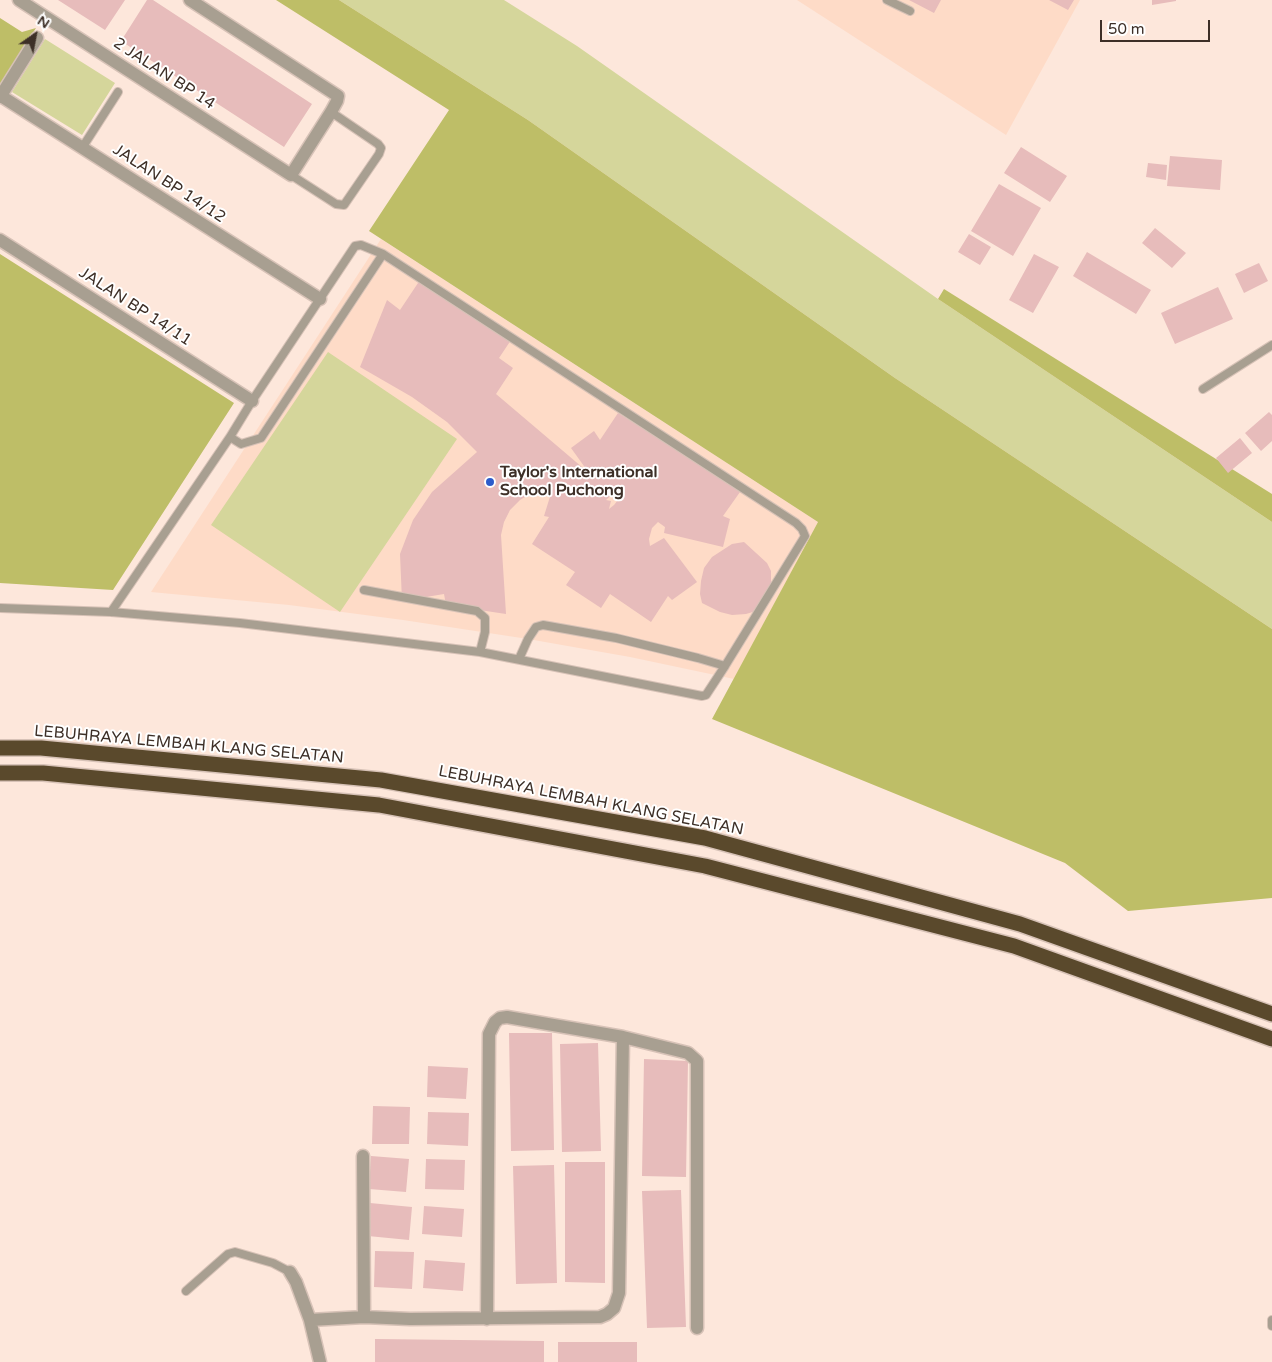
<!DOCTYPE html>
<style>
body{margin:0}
#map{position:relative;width:1272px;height:1362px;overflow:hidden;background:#fde7db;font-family:"Varela Round",sans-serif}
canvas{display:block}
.north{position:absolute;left:10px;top:10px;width:50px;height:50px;-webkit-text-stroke:4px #fff;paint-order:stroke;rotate:33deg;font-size:14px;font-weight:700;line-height:20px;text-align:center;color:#3d2f27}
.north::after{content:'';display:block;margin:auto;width:18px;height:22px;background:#3d2f27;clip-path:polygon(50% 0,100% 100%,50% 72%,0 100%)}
.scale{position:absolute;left:1100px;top:20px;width:110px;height:22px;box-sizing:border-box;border:2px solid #3d2f27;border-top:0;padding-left:6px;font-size:15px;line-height:18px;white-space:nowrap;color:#3d2f27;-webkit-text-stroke:4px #fff;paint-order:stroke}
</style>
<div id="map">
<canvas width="1272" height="1362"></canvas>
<div class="north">N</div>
<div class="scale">50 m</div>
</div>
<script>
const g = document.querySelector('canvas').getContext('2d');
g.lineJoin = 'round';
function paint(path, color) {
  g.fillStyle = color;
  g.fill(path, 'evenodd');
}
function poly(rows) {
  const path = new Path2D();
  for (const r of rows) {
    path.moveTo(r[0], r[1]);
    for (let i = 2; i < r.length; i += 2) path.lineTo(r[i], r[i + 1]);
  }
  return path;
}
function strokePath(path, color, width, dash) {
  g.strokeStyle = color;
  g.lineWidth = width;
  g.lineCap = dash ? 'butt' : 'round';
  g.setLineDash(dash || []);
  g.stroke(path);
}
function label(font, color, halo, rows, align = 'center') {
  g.font = font + ' "Varela Round",sans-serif';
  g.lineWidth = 4;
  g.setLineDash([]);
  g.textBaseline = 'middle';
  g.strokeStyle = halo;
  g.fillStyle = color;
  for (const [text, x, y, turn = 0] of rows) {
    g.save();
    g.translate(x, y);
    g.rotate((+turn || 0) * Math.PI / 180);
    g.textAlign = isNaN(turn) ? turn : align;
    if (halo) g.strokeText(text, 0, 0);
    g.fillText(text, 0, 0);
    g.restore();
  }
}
const built = poly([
 [797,0,1080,0,1006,135],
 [381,239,818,522,734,679,630,657,528,639,403,620,289,605,151,592]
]);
const green = poly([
 [339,0,504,0,577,46,938,299,1272,522,1272,629,895,378,528,120],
 [45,39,115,83,82,135,12,92],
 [328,352,457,439,340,612,211,525]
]);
const forest = poly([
 [276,0,339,0,528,120,895,378,1272,629,1272,898,1128,911,1065,863,712,719,818,522,369,231,449,110],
 [0,18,22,32,36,28,0,84],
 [0,254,234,403,113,590,0,583],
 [944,289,1272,494,1272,522,938,299]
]);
const building = poly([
 [58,0,125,0,105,30],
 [147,0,153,0,312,104,284,147,121,41],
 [909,0,941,0,934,13],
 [1049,0,1074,0,1068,10],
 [1152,0,1176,0,1176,1,1152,5],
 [1021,147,1067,176,1050,202,1004,173],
 [1170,156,1222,160,1220,190,1167,186],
 [1148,163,1167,165,1166,180,1146,177],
 [999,184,1041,208,1013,256,971,231],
 [1155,228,1186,253,1172,268,1142,243],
 [969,234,991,247,980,265,958,252],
 [1087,252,1151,290,1136,314,1073,276],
 [1034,254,1059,267,1033,313,1009,300],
 [1259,263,1268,281,1244,293,1235,274],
 [420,280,511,340,499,358,513,368,496,394,589,473,571,448,594,431,600,440,618,413,661,440,664,436,701,461,698,464,740,492,723,516,730,519,723,547,664,533,665,527,658,522,652,528,649,539,650,546,664,538,697,582,672,600,668,596,651,622,610,594,601,608,566,585,575,572,532,544,549,517,544,516,553,487,533,492,520,500,510,510,504,522,501,535,506,614,446,605,444,594,402,601,400,554,413,520,432,492,477,452,447,422,412,397,360,367,387,300,400,310],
 [620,487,618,500,614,505,609,509,611,501,606,500],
 [1218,287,1233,319,1175,344,1161,313],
 [1269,412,1272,415,1272,441,1261,451,1245,433],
 [1240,438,1252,453,1228,473,1216,458],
 [744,542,767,563,771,571,771,591,756,611,746,614,732,615,720,612,702,603,700,594,701,581,704,568,712,557,732,544],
 [509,1033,552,1033,554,1150,511,1151],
 [598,1043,601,1151,562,1152,560,1044],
 [644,1059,688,1061,686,1177,642,1176],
 [428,1066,468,1068,466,1099,427,1097],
 [373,1106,410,1107,409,1144,372,1144],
 [428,1112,469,1113,468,1146,427,1144],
 [371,1156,409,1159,406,1192,369,1189],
 [426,1159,465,1160,464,1190,425,1189],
 [565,1162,605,1162,605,1283,565,1282],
 [554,1165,557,1283,516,1284,513,1166],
 [681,1190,686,1327,647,1328,642,1191],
 [370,1203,412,1207,409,1240,368,1236],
 [424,1206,464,1209,462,1237,422,1234],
 [375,1251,414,1252,412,1289,374,1287],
 [425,1260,465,1263,463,1291,423,1288],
 [375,1339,544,1341,544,1362,375,1362],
 [558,1342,637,1342,637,1362,558,1362]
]);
const service = poly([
 [887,0,910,11],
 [82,148,118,92],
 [291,175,336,204,344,205,379,154,381,148,378,144,331,112],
 [1203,389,1272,345],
 [364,590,477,611,485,618,485,632,480,652],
 [0,608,111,612,240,623,480,652,702,696,706,695,725,666,805,536,802,529,796,523,383,254,261,438,241,444,230,437],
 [111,612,230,437,252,401,355,246,361,245,383,254],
 [519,659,528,639,536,627,543,625,616,638,698,658,725,666],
 [186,1291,228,1254,235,1252,273,1263,290,1272],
 [1272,1320,1272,1326]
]);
const minor = poly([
 [19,0,291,175,331,112,337,101,338,96,190,0],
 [1,96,320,299],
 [0,97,37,38],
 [0,240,252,401],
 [363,1156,364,1317],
 [290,1272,296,1282,310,1320,320,1362],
 [487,1319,489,1034,495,1022,500,1018,507,1017,623,1037,688,1053,697,1061,697,1328],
 [310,1320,364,1317,410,1319,600,1317,607,1314,614,1308,619,1293,623,1037]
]);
const motorway = poly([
 [0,748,41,748,381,780,705,838,1020,924,1272,1014],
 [0,773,43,773,379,805,705,866,1014,946,1272,1039]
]);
const markers = [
 [490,482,5,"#2c5ccb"]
];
const streetNames = [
 ["2 JALAN BP 14",164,74,33],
 ["JALAN BP 14/12",169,184,33],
 ["JALAN BP 14/11",135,307,33],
 ["LEBUHRAYA LEMBAH KLANG SELATAN",189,745,5],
 ["LEBUHRAYA LEMBAH KLANG SELATAN",591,801,11]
];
const poiNames = [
 ["Taylor's International",500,473],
 ["School Puchong",500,491]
];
paint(built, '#fedbc7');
paint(green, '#d5d69b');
paint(forest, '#bebe67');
paint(building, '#e7bcbb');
strokePath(service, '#d7c2b7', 10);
strokePath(minor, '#d7c2b7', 15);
strokePath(motorway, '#d7c2b7', 18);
strokePath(service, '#a89f91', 8);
strokePath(minor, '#a89f91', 12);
strokePath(motorway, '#5a492c', 15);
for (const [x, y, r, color] of markers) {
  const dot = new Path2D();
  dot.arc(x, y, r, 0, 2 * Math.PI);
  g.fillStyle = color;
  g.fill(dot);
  strokePath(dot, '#fff', 2);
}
label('16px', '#3d2f27', '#fff', streetNames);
label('bold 16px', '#3d2f27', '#fff', poiNames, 'left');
</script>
